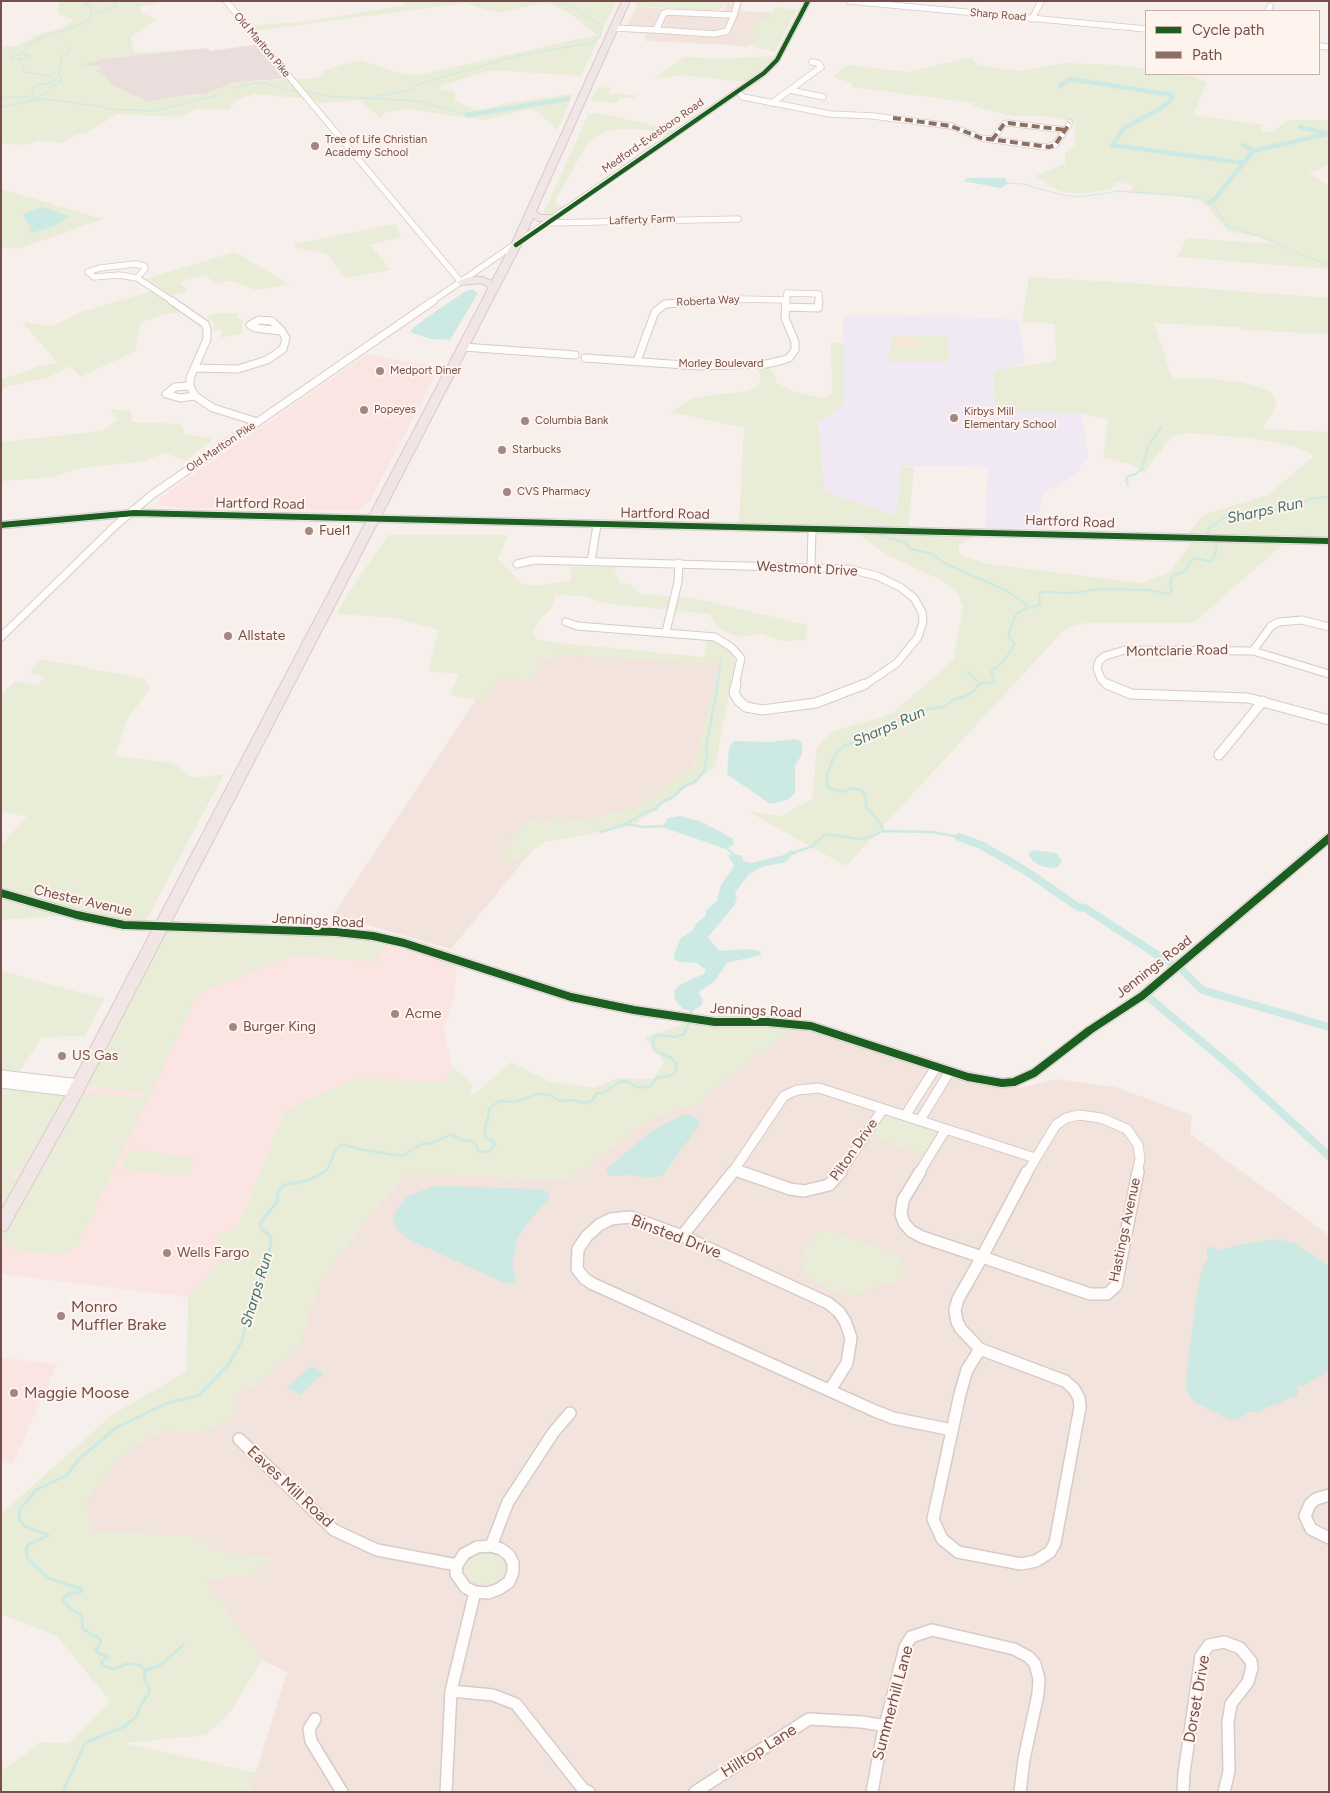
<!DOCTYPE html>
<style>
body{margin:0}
#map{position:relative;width:1330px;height:1793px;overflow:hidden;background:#f7efec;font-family:Figtree,sans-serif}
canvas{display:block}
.frame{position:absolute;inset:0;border:2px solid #764f4b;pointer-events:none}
.legend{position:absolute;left:1145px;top:10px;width:175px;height:65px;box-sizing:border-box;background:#fff3ed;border:1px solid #c8b1ac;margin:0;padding:6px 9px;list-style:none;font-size:15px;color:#764f4b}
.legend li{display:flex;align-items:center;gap:10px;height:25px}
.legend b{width:25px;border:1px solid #c8b1ac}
</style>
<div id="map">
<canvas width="1330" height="1793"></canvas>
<div class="frame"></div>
<ul class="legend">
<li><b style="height:6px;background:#1b5e20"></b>Cycle path</li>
<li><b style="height:6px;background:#8d6e63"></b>Path</li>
</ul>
</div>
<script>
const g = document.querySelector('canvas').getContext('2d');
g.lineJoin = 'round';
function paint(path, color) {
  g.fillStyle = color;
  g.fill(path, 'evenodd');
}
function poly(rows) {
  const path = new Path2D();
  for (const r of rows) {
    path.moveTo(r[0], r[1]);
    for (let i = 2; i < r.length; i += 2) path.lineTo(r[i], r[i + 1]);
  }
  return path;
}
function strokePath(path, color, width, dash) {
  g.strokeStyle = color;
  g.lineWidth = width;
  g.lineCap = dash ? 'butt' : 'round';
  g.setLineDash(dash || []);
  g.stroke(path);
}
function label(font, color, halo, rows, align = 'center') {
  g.font = font + ' Figtree,sans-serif';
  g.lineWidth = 4;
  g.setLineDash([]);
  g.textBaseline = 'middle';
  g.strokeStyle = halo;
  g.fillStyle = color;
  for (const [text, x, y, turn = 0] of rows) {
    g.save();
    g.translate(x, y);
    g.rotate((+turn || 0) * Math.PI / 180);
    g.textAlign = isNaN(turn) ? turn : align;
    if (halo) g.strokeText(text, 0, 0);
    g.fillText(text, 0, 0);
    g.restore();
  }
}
const residential = poly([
 [727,1,743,1,740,11,774,13,762,41,745,47,733,45,645,41,646,34,624,32,636,7,723,12],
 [568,647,728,661,701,772,626,820,550,829,451,949,333,915,505,656],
 [801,1025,979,1080,1017,1089,1056,1079,1115,1087,1192,1115,1190,1134,1329,1235,1329,1792,250,1792,287,1672,262,1660,204,1580,255,1574,274,1557,216,1552,199,1537,91,1531,85,1500,126,1450,166,1430,202,1434,233,1396,261,1382,299,1346,319,1285,338,1256,405,1173,567,1180,654,1117,696,1104,723,1080]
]);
const commercial = poly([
 [367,354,439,368,370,501,357,511,179,508,157,504,161,497],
 [361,935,457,961,454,999,444,1029,452,1067,445,1084,358,1077,286,1110,224,1257,188,1297,1,1274,1,1083,75,1092,135,975],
 [1,1358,57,1364,13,1464,1,1462]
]);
const industrial = poly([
 [263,44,295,78,235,82,203,95,191,94,148,102,110,84,105,75,95,71,101,67,80,65,102,59,197,49,209,48,209,51]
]);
const education = poly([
 [843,315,973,317,1019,320,1025,363,1001,369,993,374,996,410,1082,413,1088,457,1076,474,1044,493,1037,515,1037,528,985,529,988,467,902,466,896,515,825,492,818,423,843,405]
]);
const green = poly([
 [61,1,157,1,157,3,140,7,141,13,157,19,130,37,135,53,197,49,102,59,82,65,102,67,96,71,105,75,110,84,148,102,191,94,203,95,235,82,315,78,324,76,322,71,360,60,403,74,419,75,596,35,570,13,551,4,542,3,498,13,464,3,255,31,253,25,301,22,407,5,401,1,616,1,581,76,492,70,442,85,439,89,455,92,455,101,473,109,480,110,513,102,573,94,557,130,538,112,530,109,483,120,405,109,385,113,380,118,360,100,320,103,298,98,255,94,234,101,230,110,197,109,180,117,117,114,87,133,75,135,61,143,38,140,26,145,1,143,1,46,18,46,38,35,63,28,74,20,59,14,58,6],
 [637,1,730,1,717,11,635,6],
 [775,7,797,10,775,52,751,46,759,40,743,34,753,30,756,19,770,19],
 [775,56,764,68,745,82,681,75,653,79,684,57,718,59],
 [971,57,978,65,1019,71,1067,63,1114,65,1146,69,1146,74,1193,76,1207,83,1193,115,1263,125,1260,133,1273,131,1288,120,1329,120,1329,165,1309,174,1329,185,1329,269,1177,257,1187,238,1273,244,1259,237,1228,231,1202,201,1179,196,1129,193,1134,185,1116,182,1111,189,1083,194,1059,191,1035,176,1065,164,1065,154,1075,145,1075,122,1044,116,1010,116,973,106,975,103,852,87,852,83,833,77,847,65,908,72],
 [598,87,612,88,608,93,636,95,635,98,619,98,618,103,591,101],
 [599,113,674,130,667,135,645,130,617,129,605,132,588,143,554,202,559,206,570,205,552,214,543,214,588,115],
 [1,189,103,219,18,249,5,247,1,249],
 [395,224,401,237,370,245,391,270,346,278,326,253,296,248,294,244],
 [235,252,289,284,256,290,230,281,218,284,204,275,179,282,188,291,164,298,183,312,164,314,141,323,135,351,81,377,69,366,50,377,1,388,1,380,42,365,58,363,22,322,53,326,78,313,152,291,138,281],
 [1029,277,1131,283,1329,298,1329,334,1242,330,1239,327,1154,323,1172,379,1202,378,1240,382,1271,391,1277,403,1263,429,1329,432,1329,542,1287,541,1193,623,1085,623,1065,629,846,866,749,812,781,816,812,799,817,748,831,732,891,714,932,679,954,658,963,606,957,593,943,581,887,555,860,535,869,533,974,537,958,545,960,555,988,564,1141,583,1170,572,1196,536,1185,536,1205,514,1268,495,1314,456,1296,447,1253,438,1185,433,1172,436,1144,473,1133,465,1103,457,1108,420,1082,413,996,411,993,374,1001,369,1052,362,1056,358,1055,324,1022,322],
 [239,313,237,319,243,319,241,334,219,338,223,330,213,330,214,321,208,321,209,314],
 [892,335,948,336,949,362,888,362],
 [831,342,843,343,843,405,818,423,825,492,896,515,902,466,914,468,908,528,739,523,744,428,671,412,692,398,746,391,755,388,761,383,758,368,771,368,777,383,792,391,821,398,832,394],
 [110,409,131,411,132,422,181,424,185,434,213,439,186,460,164,453,145,461,82,468,52,477,1,481,1,442,102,431,117,420],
 [388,535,508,535,498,559,522,584,536,586,571,581,571,567,614,567,619,582,631,585,641,594,693,598,807,625,806,640,781,641,761,634,738,637,718,628,710,614,603,603,583,596,556,595,551,609,540,619,532,633,537,639,549,642,704,657,707,638,719,642,736,657,715,767,632,826,545,842,511,864,499,856,528,820,545,822,557,815,572,821,635,808,692,769,720,664,562,655,543,662,530,682,500,678,483,701,450,695,459,674,428,671,438,630,397,618,337,614,349,592],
 [41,659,145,679,150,688,127,720,115,756,173,763,193,778,224,774,143,926,83,914,1,920,1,845,27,817,1,811,1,695,15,681,37,685,45,677,29,673],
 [161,928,336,932,389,940,376,962,294,955,205,991,197,996,78,1244,70,1250,60,1254,23,1252,1,1241,1,1083,75,1092,138,1097,148,1096,140,1092,80,1084],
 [34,1166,24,1184,7,1173],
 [1,971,104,999,85,1036,42,1037,13,1081,1,1079],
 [719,1012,782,1017,788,1024,801,1025,723,1080,696,1104,654,1117,567,1180,404,1173,338,1256,319,1285,299,1346,261,1382,233,1396,233,1416,202,1434,166,1430,126,1450,86,1500,91,1531,199,1537,216,1552,275,1557,255,1574,204,1580,262,1660,228,1715,206,1735,124,1743,257,1773,250,1792,1,1792,1,1771,42,1742,69,1743,110,1701,57,1636,1,1614,1,1514,112,1415,187,1371,188,1297,224,1257,215,1236,236,1230,286,1110,358,1077,445,1083,452,1067,473,1084,470,1098,511,1062,548,1081,594,1088,618,1078,654,1079,664,1062,644,1037,700,1019,717,1028],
 [889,1115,935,1131,936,1137,928,1150,919,1154,872,1137,871,1134,883,1116],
 [134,1150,190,1157,195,1161,189,1173,184,1176,124,1169,122,1165,128,1153],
 [832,1231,881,1248,900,1257,902,1264,899,1268,910,1271,901,1281,881,1285,850,1296,830,1291,804,1274,801,1256,805,1245,813,1237,824,1232],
 [486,1552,500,1558,503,1563,504,1570,501,1577,495,1582,479,1584,472,1581,467,1576,465,1570,466,1563,471,1557]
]);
const sand = poly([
 [895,336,916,338,919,343,912,347,896,347,895,339,892,337]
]);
const water = poly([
 [969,178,1005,178,1008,184,1000,188,963,181],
 [43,207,69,216,55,226,31,233,30,227,23,214],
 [472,289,478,293,450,340,431,339,410,332,413,328,429,316,466,291],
 [794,739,799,740,802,743,802,754,795,766,795,793,789,799,770,804,727,774,729,748,734,741,770,742],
 [680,816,699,821,721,832,733,839,734,844,726,849,662,827,668,818],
 [791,850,797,854,792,855,786,862,762,867,749,874,735,893,737,898,734,906,708,937,719,951,748,949,760,951,761,955,727,963,714,982,698,992,703,1000,701,1006,692,1011,683,1009,675,1000,674,991,681,984,704,974,706,970,697,963,678,962,674,958,674,954,681,938,693,930,696,924,706,915,706,910,717,901,721,885,734,866,728,855,741,855,744,861,751,863,784,855],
 [1033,850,1057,853,1062,862,1056,868,1043,867,1033,861,1029,856,1029,853],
 [682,1115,690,1115,700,1120,699,1125,662,1176,650,1178,632,1175,612,1176,607,1173,606,1169,652,1131],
 [444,1186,535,1189,543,1189,549,1194,549,1198,524,1228,517,1240,513,1265,516,1280,513,1283,504,1283,410,1240,397,1229,393,1219,396,1210,408,1196,431,1187],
 [1279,1239,1298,1245,1329,1266,1329,1371,1303,1386,1297,1385,1298,1394,1295,1397,1285,1399,1282,1403,1267,1407,1259,1412,1250,1412,1236,1420,1230,1420,1193,1401,1190,1397,1186,1386,1188,1359,1199,1281,1204,1264,1207,1259,1207,1248,1209,1246,1218,1250,1238,1245],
 [311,1366,324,1373,300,1395,287,1387]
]);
const streamFar3 = poly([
 [92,14,117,6,113,1],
 [22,53,31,43,47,35,75,27,91,19,91,8,84,4,94,1],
 [22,53,31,56,24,59,9,58,22,53],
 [20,59,24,72,51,76,56,80,62,81],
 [62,81,58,71,61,67,61,57,70,51,68,48],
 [233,88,261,82,289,91,296,91],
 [304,90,326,96,418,101,467,115],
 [373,97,410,90,419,84,516,56,591,43,600,37,602,28,600,25,571,6,556,1],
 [1,98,32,96],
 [32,98,35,85,51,83,56,80],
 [30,100,44,95,49,89,62,81],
 [1,107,44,99,98,106,106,109,155,111,217,95],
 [1007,183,1023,184,1062,195,1080,197,1118,191,1199,197,1214,206,1228,226,1271,240,1287,249,1329,265]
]);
const streamFar2 = poly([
 [1128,485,1126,480,1128,476,1136,474,1142,469,1148,447,1161,427],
 [879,533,883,537,904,542,911,549,932,554,948,565,1005,590,1026,604,1027,608],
 [1211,536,1207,532,1209,528,1226,517,1288,507,1315,498,1329,497],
 [967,672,980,683],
 [980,683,990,683,994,680,991,671,1003,662,1015,644,1008,636,1016,614,1022,610,1040,605,1039,596,1041,592,1073,593,1101,589,1149,590,1169,594,1172,591,1170,584,1172,576,1185,572,1190,561,1196,558,1207,561,1213,560,1217,546,1215,540],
 [717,686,721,659],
 [978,686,980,683]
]);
const streamFar1 = poly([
 [626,824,644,827,665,826],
 [882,831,883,829,877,819,866,807,865,795,861,790,853,788,842,792,827,787,827,774,835,754,844,746,868,736,886,725,928,709,943,707,955,699,966,696,974,691,979,684],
 [882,831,932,832,959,837],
 [601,832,626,824,645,812,656,809,660,803,673,797,683,787,695,782,704,771,707,755,706,747,718,684],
 [726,847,736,857],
 [792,853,813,846,825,834,860,839,873,836,882,831],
 [323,1173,328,1168,335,1151,343,1144,358,1149,402,1156,422,1144,433,1143,451,1134,460,1140,474,1141,479,1152,489,1151,495,1145,493,1141,485,1138,484,1133,490,1108,499,1101,515,1102,538,1094,550,1095,559,1101,572,1100,586,1103,592,1101,597,1093,603,1093,619,1082,626,1081,639,1088,651,1086,656,1078,672,1075,677,1070,676,1064,671,1058,654,1050,653,1038,658,1035,675,1037,684,1034,691,1019,691,1008]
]);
const stream = poly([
 [145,1671,143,1667,136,1664,127,1664,113,1669,101,1665,102,1661,108,1657,95,1651,101,1642,100,1639,83,1629,81,1614,70,1609,62,1599,68,1594,81,1592,82,1589,48,1578,28,1559,26,1550,28,1545,48,1535,24,1526,19,1518,20,1509,36,1490,67,1475,79,1459,116,1428,167,1403,198,1396,229,1364,242,1341,250,1302,266,1270,271,1240,269,1235,261,1228,260,1223,277,1202,278,1191,284,1185,307,1181,324,1172],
 [145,1671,161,1665,183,1645],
 [63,1792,85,1743,125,1726,137,1716,140,1706,149,1693,149,1688,144,1680,145,1671]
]);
const canalFar1 = poly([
 [1060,86,1070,79,1173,95,1172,99,1160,109,1124,128,1112,145,1244,163],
 [467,115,568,99],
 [1300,127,1325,133],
 [1243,145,1253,151],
 [1209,202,1214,200,1253,151,1327,134]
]);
const canal = poly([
 [959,837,981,845,1026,871,1078,907,1085,908,1170,963],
 [1182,970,1202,990,1329,1027],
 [1147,996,1233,1068,1329,1156]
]);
const minorFar3 = poly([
 [226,1,461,282],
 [849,1,1146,29],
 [1268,11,1270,6],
 [667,12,734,15,727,31,715,34,656,30,664,13,667,12],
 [734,15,738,1],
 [1032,19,1041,1],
 [614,28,656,30],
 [1319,46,1329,47],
 [790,90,823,97],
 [741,95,743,97,830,114,873,116,951,126,981,138,1044,147,1055,145,1070,123],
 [772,103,821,67,818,63,812,62],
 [992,140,1004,124,1008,123,1065,130],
 [546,223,738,219],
 [135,264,144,266,145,269,137,278,119,275,94,277,88,272,100,268,135,264],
 [137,278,174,302],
 [431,302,764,73,777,60,808,1],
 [693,302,741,299,787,300],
 [786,302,787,293,819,294,818,302]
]);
const minorFar2 = poly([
 [172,301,205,324,207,329,207,339,190,378,190,386,195,396,213,408,258,422],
 [786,307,818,308,819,301],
 [463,347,575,355],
 [585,358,699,366,766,364,780,361,789,358,795,350,795,342,785,318,786,301],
 [637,361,655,312,665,304,712,301],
 [196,368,238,369,267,360,283,349,286,338,281,330,272,321,259,320,250,325,256,328,281,331],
 [190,386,175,387,166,394,180,398,195,396],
 [1,525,134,513,1329,541],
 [591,562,597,525],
 [517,564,534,560,849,569,877,576,900,587,914,598,922,612,923,622,918,637,897,663,863,686],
 [811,567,812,530],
 [566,622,577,626,715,637,731,647,741,658,735,686],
 [666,632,678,582,679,563],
 [1,637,116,525,153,494,433,301],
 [1253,651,1271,626,1279,622,1302,620,1329,627],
 [1109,686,1101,679,1097,668,1099,661,1105,656,1125,650,1253,651,1329,674]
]);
const minorFar1 = poly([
 [736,684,734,693,738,700,746,707,762,710,816,703,865,684],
 [1107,684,1131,694,1248,698,1329,720],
 [1219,755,1263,701],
 [1,893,77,915,124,925,336,932,373,936,404,943,571,997,634,1010,715,1022,768,1022,811,1026,968,1077,1002,1083,1014,1082,1034,1073,1090,1030,1142,996,1329,838],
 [1,1075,80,1084],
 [1,1083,75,1092],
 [905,1116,936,1067],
 [920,1120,950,1071],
 [735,1170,745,1173],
 [732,1173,784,1096,797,1090,819,1088,1035,1158],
 [840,1173,883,1109],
 [919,1173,946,1129],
 [1027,1173,1056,1125,1066,1118,1079,1115,1101,1118,1127,1129,1138,1145,1140,1159,1137,1173]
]);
const minor = poly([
 [741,1172,790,1189,804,1191,829,1185,841,1172],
 [920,1172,903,1200,901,1214,904,1223,911,1231,922,1237,982,1257,958,1299,955,1310,957,1322,961,1329,980,1349],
 [1027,1172,982,1257,1090,1294,1107,1294,1116,1286,1138,1172],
 [682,1236,733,1172],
 [980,1349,1065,1381,1074,1389,1079,1398,1080,1407,1055,1543,1050,1552,1036,1561,1021,1564,958,1552,942,1539,933,1519,960,1394,967,1370,980,1349],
 [830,1390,847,1363,851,1338,845,1321,839,1312,828,1303,682,1236,630,1217,611,1219,599,1225,587,1236,578,1249,577,1269,585,1279,593,1284,875,1411,893,1418,952,1430],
 [239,1439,334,1530,377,1550,457,1565],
 [1329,1495,1316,1499,1310,1504,1305,1516,1311,1529,1329,1538],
 [491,1546,501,1549,509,1555,513,1563,513,1572,509,1582,499,1589,488,1593,475,1592,466,1588,456,1574,457,1565,464,1554,477,1547,491,1546],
 [491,1546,508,1502,553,1433,570,1413],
 [451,1691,493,1695,516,1704,583,1789,589,1792],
 [315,1719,309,1729,311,1741,342,1792],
 [446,1792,451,1691,475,1592],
 [695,1792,809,1719,862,1722,886,1726],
 [872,1792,882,1738,905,1647,911,1637,932,1630,1014,1649,1029,1657,1035,1664,1039,1679,1038,1694,1024,1759,1020,1792],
 [1183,1792,1184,1773,1201,1656,1209,1645,1224,1642,1240,1648,1251,1661,1252,1668,1248,1682,1231,1704,1228,1722,1229,1771,1224,1792]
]);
const highway = poly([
 [622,1,630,1,536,211,540,215,554,215,559,218,554,221,538,221,533,218,521,245,78,1102,7,1230,1,1232,1,1211,62,1102,488,289,487,286,481,283,461,285,456,282,469,277,482,277,492,281,511,245,622,1]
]);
const quiet = poly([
 [893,118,951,126,981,138,1049,147,1055,145,1070,123],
 [992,140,1004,124,1008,123,1065,130]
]);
const cyclewayFar2 = poly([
 [516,245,764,73,777,60,808,1]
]);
const cyclewayFar1 = poly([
 [1,525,134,513,1329,541]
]);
const cycleway = poly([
 [1,893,77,915,124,925,336,932,373,936,404,943,571,997,634,1010,715,1022,768,1022,811,1026,968,1077,1002,1083,1014,1082,1034,1073,1090,1030,1142,996,1329,838]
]);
const markers = [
 [315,146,5,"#a38783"],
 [380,371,5,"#a38783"],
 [364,410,5,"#a38783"],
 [954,418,5,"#a38783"],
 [525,421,5,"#a38783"],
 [502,450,5,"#a38783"],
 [507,492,5,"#a38783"],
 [309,531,5,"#a38783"],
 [228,636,5,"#a38783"],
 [395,1014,5,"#a38783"],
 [233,1027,5,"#a38783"],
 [62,1056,5,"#a38783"],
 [167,1253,5,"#a38783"],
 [61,1316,5,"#a38783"],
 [14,1393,5,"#a38783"]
];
const farStreetnames = [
 ["Sharp Road",998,15,5],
 ["Old Marlton Pike",262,45,50],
 ["Medford-Evesboro Road",653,136,-35],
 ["Lafferty Farm",642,220,-2],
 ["Roberta Way",708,301,-3],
 ["Morley Boulevard",721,364],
 ["Old Marlton Pike",221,447,-34]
];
const farPoinames = [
 ["Tree of Life Christian",325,140],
 ["Academy School",325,153],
 ["Medport Diner",390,371],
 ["Popeyes",374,410],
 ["Kirbys Mill",964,412],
 ["Elementary School",964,425],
 ["Columbia Bank",535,421],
 ["Starbucks",512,450],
 ["CVS Pharmacy",517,492]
];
const streetNames = [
 ["Hartford Road",260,504,1],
 ["Hartford Road",665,514,1],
 ["Hartford Road",1070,522,2],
 ["Westmont Drive",807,569,3],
 ["Montclarie Road",1177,651,-1],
 ["Chester Avenue",83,901,13],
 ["Jennings Road",318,921,3],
 ["Jennings Road",1154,967,-38],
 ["Jennings Road",756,1011,3],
 ["Pilton Drive",854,1150,-55],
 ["Hastings Avenue",1125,1230,-78]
];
const poiNames = [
 ["Fuel1",319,531],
 ["Allstate",238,636],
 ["Acme",405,1014],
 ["Burger King",243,1027],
 ["US Gas",72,1056],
 ["Wells Fargo",177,1253]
];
const waterNames = [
 ["Sharps Run",1265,511,-12],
 ["Sharps Run",889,727,-24],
 ["Sharps Run",257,1290,-73]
];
const nearStreetnames = [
 ["Binsted Drive",676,1237,21],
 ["Eaves Mill Road",290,1487,43],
 ["Dorset Drive",1197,1699,-80],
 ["Summerhill Lane",893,1703,-75],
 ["Hilltop Lane",759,1751,-32]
];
const nearPoinames = [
 ["Monro",71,1307],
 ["Muffler Brake",71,1325],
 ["Maggie Moose",24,1393]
];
paint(residential, '#f2e3dc');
paint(commercial, '#fae5e3');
paint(industrial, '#e9dedb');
paint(education, '#f0e8f3');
paint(green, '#e9ecd7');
paint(sand, '#f9e6d5');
paint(water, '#cde9e4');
strokePath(streamFar3, '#cde9e4', 1);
strokePath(streamFar2, '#cde9e4', 2);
strokePath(streamFar1, '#cde9e4', 2.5);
strokePath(stream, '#cde9e4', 3);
strokePath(canalFar1, '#cde9e4', 4.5);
strokePath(canal, '#cde9e4', 8);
strokePath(minorFar3, '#d6cbc8', 7);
strokePath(minorFar2, '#d6cbc8', 9);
strokePath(minorFar1, '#d6cbc8', 11);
strokePath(minor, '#d6cbc8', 14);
strokePath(highway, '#d8ccca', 2);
strokePath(minorFar3, '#fefdfc', 5.5);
strokePath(minorFar2, '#fefdfc', 7);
strokePath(minorFar1, '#fefdfc', 9);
strokePath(minor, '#fefdfc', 11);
paint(highway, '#f1e5e5');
strokePath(quiet, '#8d6e63', 4, [8, 4]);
strokePath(cyclewayFar2, '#1b5e20', 4.5);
strokePath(cyclewayFar1, '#1b5e20', 6);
strokePath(cycleway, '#1b5e20', 8);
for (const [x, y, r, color] of markers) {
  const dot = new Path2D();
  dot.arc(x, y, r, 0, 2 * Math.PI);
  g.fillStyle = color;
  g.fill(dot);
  strokePath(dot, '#fff3ed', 2);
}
label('11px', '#764f4b', '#fff3ed', farStreetnames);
label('11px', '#764f4b', '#fff3ed', farPoinames, 'left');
label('14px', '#764f4b', '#fff3ed', streetNames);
label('14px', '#764f4b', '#fff3ed', poiNames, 'left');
label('italic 15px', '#3c746e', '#fff3ed', waterNames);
label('16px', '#764f4b', '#fff3ed', nearStreetnames);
label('16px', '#764f4b', '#fff3ed', nearPoinames, 'left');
</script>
